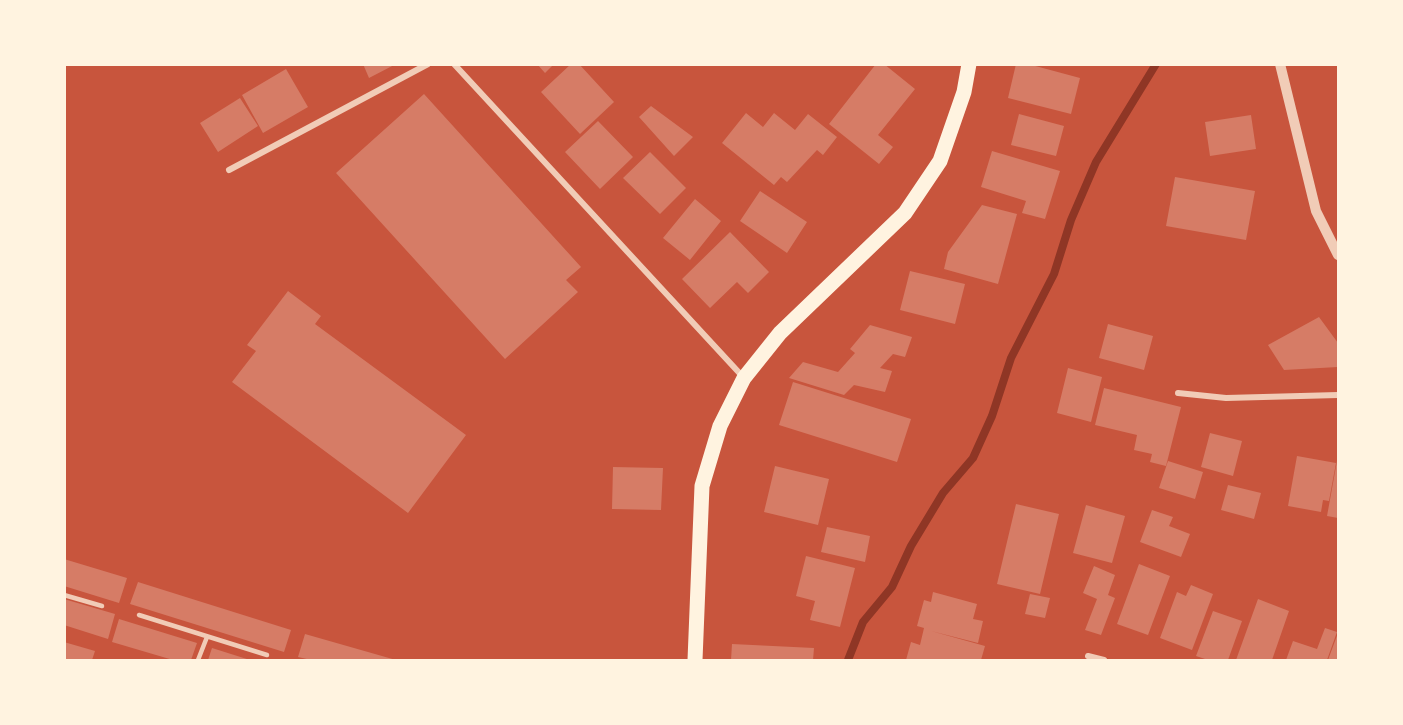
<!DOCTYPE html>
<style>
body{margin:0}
#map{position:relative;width:1403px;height:725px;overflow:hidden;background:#c8553d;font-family:"IBM Plex Serif",serif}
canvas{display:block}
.frame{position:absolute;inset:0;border:66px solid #fff3e0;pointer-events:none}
</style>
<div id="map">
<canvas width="1403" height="725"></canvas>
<div class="frame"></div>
</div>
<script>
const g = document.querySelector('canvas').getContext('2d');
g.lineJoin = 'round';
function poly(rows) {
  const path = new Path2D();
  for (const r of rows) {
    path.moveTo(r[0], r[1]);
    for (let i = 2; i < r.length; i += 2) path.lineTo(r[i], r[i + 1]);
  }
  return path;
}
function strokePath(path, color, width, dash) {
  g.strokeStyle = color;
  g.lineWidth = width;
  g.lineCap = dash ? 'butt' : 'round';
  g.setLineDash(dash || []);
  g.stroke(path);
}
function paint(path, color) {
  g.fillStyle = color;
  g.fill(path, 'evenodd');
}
const stream = poly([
 [848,660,863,622,892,587,911,546,943,493,973,458,992,416,1011,358,1054,274,1071,220,1096,162,1156,64]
]);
const building = poly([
 [363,64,396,64,369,78],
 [537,64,554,64,545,73],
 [571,64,579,64,614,102,580,134,541,92],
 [876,64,884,64,915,89,878,135,893,147,879,164,829,124],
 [1016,64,1028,64,1080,78,1071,114,1008,98],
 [286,69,308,107,263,133,242,95],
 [424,94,581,267,566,280,578,292,505,359,336,173],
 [240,98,258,126,218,152,200,123],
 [651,106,693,137,674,156,639,117],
 [746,113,763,127,774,113,795,130,808,114,837,137,823,155,817,150,787,182,781,177,774,185,722,143],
 [1019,114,1064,126,1056,156,1011,145],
 [1251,115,1256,149,1210,156,1205,122],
 [598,121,633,157,600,189,565,152],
 [992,151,1060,171,1045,219,1022,213,1026,201,981,187],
 [650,152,686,188,660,214,623,178],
 [1175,177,1255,191,1246,240,1166,226],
 [760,191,807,222,787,253,740,221],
 [695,199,721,221,690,260,663,238],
 [982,205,1017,214,998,284,944,269,948,252],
 [730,232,769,272,748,293,737,282,710,308,682,279],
 [910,271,965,284,955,324,900,310],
 [288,291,321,316,315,324,466,435,408,513,232,382,256,351,247,345],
 [1319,317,1338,343,1338,367,1284,370,1268,345],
 [1108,324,1153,336,1144,370,1099,358],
 [870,325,912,337,905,357,893,354,880,368,892,371,885,392,854,385,844,395,789,378,803,362,838,372,855,353,850,349],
 [1068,368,1102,377,1091,422,1057,413],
 [793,382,911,419,897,462,779,425],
 [1104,388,1181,407,1166,466,1150,462,1152,454,1134,450,1137,435,1095,425],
 [1210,433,1242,441,1233,476,1201,467],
 [1297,456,1336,463,1329,501,1323,500,1321,512,1288,506],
 [1168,461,1203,472,1195,499,1159,488],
 [1337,461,1338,461,1338,518,1327,516],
 [775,466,829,479,818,525,764,512],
 [613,467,663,468,661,510,612,509],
 [1228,485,1261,493,1254,519,1221,510],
 [1016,504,1059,514,1040,594,997,584],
 [1086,505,1125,516,1112,563,1073,553],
 [1152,510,1173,517,1169,526,1190,534,1181,557,1140,542],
 [827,527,870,536,865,562,821,552],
 [806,556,855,568,840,627,810,620,815,601,796,596],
 [64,559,127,578,119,603,64,586],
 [1139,564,1170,576,1148,635,1117,624],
 [1094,566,1115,575,1108,595,1115,598,1101,635,1085,630,1097,599,1083,593],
 [138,582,291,630,284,652,130,604],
 [1191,585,1213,594,1192,650,1160,638,1177,592,1186,596],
 [933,592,977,604,973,619,983,621,978,643,931,631,985,646,981,660,906,660,911,642,920,645,924,628,917,626,924,600,931,602],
 [1030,594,1050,598,1045,618,1025,614],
 [64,599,115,614,108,639,64,625],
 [1258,599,1289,611,1272,660,1236,660],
 [1213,611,1242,621,1228,660,1208,660,1196,656],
 [119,619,197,643,191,660,173,660,112,642],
 [1325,628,1337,632,1327,660,1286,660,1293,641,1317,649],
 [1338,633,1338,660,1328,660],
 [305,634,396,660,311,660,298,657],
 [64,642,95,651,92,660,64,660],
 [732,644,814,648,813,660,731,660],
 [212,648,250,660,208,660]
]);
const service = poly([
 [64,595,102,606],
 [139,615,267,655],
 [198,660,207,637]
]);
const minor = poly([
 [454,64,744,378],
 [229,170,428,64],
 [1178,393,1226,398,1338,395],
 [1088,656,1104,660]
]);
const tertiary = poly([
 [1280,64,1316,211,1338,255]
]);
const primary = poly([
 [695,660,702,486,720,426,744,378,780,333,905,213,940,161,964,92,969,64]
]);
strokePath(stream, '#8f3625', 8);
paint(building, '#d67c66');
strokePath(service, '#f1ccb7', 4.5);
strokePath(minor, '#f1ccb7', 6);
strokePath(tertiary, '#f1ccb7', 10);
strokePath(primary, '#fff3e0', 15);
</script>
